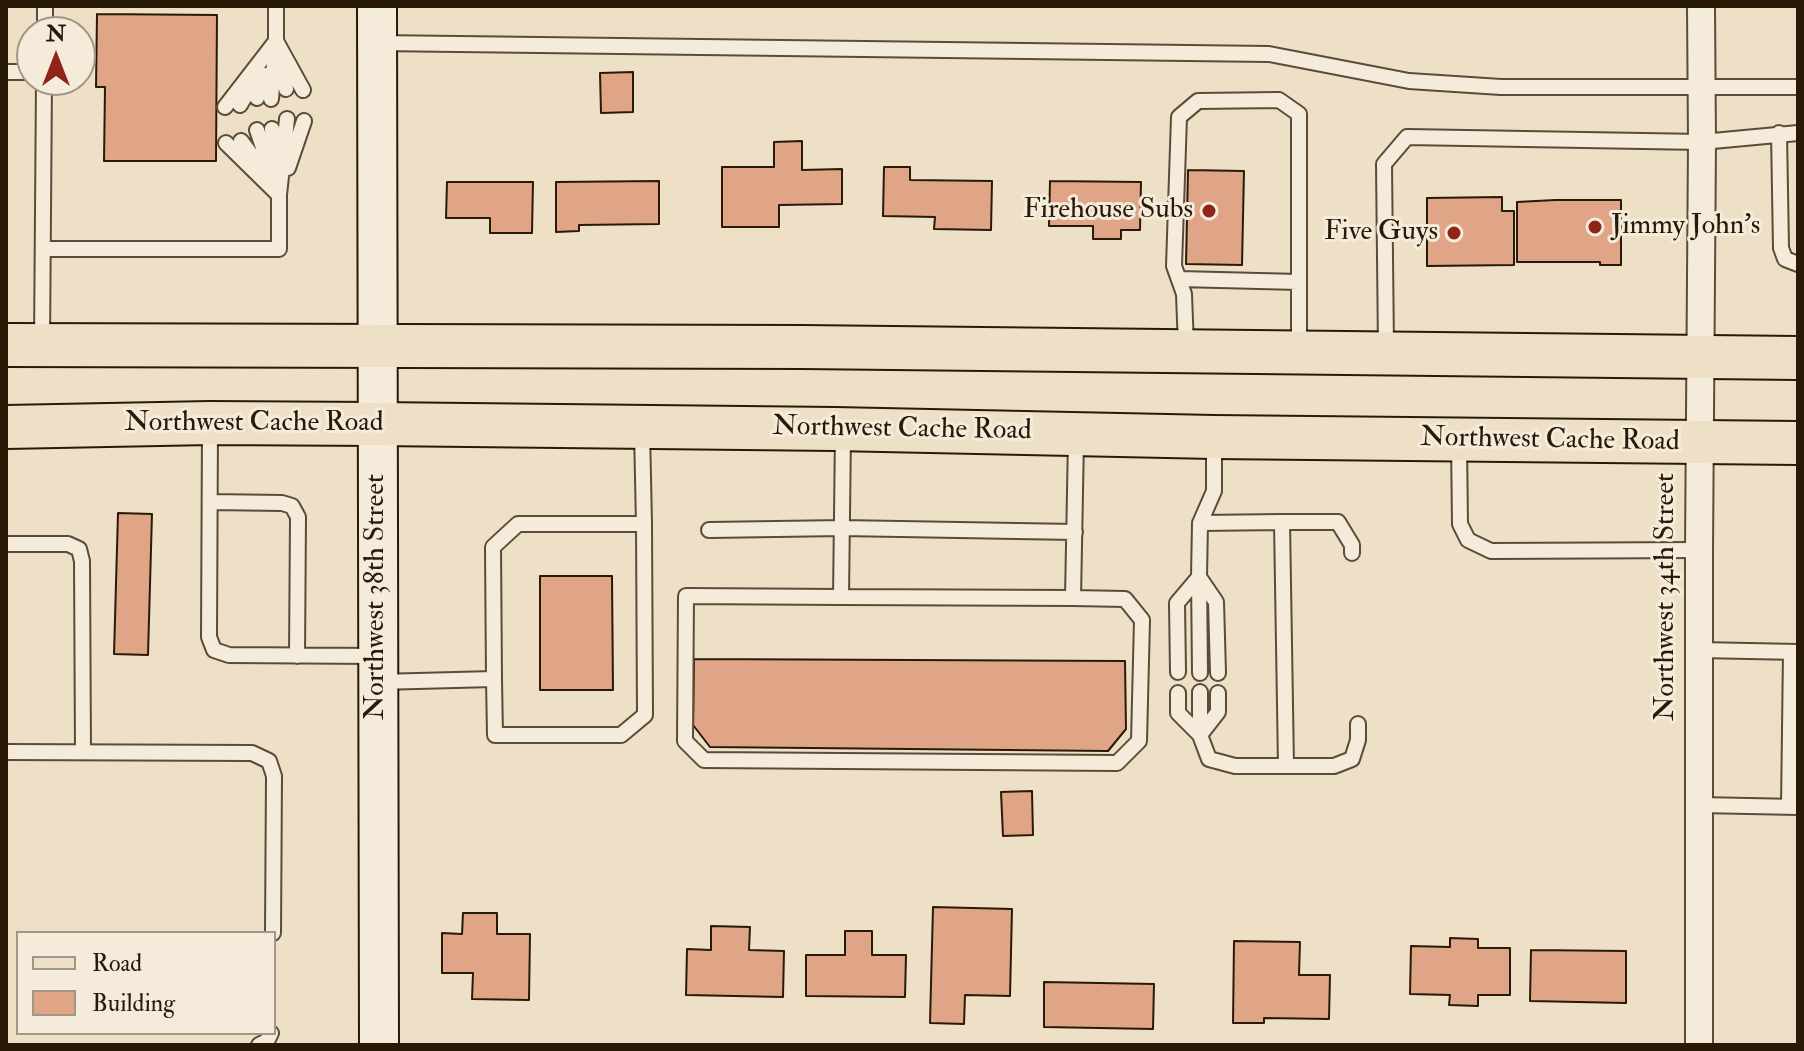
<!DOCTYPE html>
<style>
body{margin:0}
#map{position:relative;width:1804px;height:1051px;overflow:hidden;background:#eee0c7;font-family:"IM FELL Double Pica",serif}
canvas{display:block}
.frame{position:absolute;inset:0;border:8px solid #281a07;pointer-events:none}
.legend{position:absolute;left:16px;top:931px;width:260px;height:104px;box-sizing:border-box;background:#f4ebdb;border:2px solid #a29786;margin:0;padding:10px 14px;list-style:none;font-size:24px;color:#281a07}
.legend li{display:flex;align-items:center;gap:16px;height:40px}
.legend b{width:40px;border:2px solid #a29786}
.north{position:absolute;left:16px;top:16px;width:80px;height:80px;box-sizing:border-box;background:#f4ebdb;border:2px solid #a29786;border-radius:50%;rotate:0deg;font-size:22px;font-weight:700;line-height:32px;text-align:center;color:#281a07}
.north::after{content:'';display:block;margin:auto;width:28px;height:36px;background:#8f2418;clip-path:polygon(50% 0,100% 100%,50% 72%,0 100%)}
</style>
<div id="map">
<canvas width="1804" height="1051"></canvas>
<div class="frame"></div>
<ul class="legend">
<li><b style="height:10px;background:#eee0c7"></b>Road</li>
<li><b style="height:22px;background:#e0a487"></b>Building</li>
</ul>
<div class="north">N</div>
</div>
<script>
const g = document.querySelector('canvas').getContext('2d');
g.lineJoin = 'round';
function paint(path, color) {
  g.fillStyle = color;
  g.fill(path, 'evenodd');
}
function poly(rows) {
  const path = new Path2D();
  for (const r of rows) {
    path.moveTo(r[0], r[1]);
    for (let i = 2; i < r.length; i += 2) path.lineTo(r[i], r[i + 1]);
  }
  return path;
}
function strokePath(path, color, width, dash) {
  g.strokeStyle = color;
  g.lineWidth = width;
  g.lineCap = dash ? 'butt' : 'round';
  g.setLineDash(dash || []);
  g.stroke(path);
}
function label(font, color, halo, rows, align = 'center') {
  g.font = font + ' "IM FELL Double Pica",serif';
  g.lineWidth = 6;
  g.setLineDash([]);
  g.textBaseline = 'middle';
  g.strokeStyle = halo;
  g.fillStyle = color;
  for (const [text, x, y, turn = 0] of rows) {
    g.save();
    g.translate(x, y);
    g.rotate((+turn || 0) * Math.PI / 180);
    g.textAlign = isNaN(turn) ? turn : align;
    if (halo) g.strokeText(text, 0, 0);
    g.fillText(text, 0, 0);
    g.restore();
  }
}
const building = poly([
 [97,14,217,15,216,161,104,161,105,87,96,87,97,14],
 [633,72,633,112,601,113,600,73,633,72],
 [802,141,802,170,842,169,842,204,779,205,779,227,722,227,722,167,774,167,774,142,802,141],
 [884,167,910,167,910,180,992,181,991,230,934,229,935,217,883,216,884,167],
 [1188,170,1244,171,1242,265,1186,264,1188,170],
 [659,181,659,224,579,225,579,231,556,232,556,182,659,181],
 [1050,181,1141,182,1140,230,1121,230,1121,239,1093,239,1093,226,1049,226,1050,181],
 [447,182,533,182,532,233,490,233,490,218,446,218,447,182],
 [1502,197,1502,211,1514,211,1514,265,1427,266,1427,198,1502,197],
 [1555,200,1621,200,1621,265,1600,265,1600,262,1517,262,1517,202,1555,200],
 [118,513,152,514,148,655,114,654,118,513],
 [540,576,612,576,613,690,540,690,540,576],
 [694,659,1125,661,1126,729,1108,751,710,747,693,725,694,659],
 [1032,791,1033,835,1003,836,1001,792,1032,791],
 [933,907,1012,909,1010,996,965,995,964,1024,930,1023,933,907],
 [463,913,497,913,497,934,530,934,529,1000,472,999,473,973,442,973,442,933,462,934,463,913],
 [711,926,750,927,749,950,784,951,783,997,686,995,687,949,711,950,711,926],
 [845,931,872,931,872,955,906,955,905,997,806,996,806,955,845,955,845,931],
 [1450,938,1478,939,1478,948,1510,948,1510,995,1478,995,1478,1006,1449,1005,1450,995,1410,994,1411,946,1450,947,1450,938],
 [1234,941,1300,942,1299,975,1330,975,1329,1019,1264,1018,1264,1023,1233,1023,1234,941],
 [1531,950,1626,951,1626,1003,1530,1001,1531,950],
 [1044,982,1154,984,1153,1029,1044,1027,1044,982]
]);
const lane = poly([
 [45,32,45,6],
 [276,41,303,90],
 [377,43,1269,54,1409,81,1501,87,1798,87],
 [280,56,286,89],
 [6,72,32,72],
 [257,98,265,75],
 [271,99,276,40,276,6],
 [240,105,253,83],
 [225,107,276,41],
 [272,129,276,167],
 [257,130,278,191],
 [1779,133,1781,248,1785,259,1798,264],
 [241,141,259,165],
 [226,143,279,195],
 [288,168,304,121],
 [43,249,279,249,279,195,287,119],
 [1179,279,1299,282],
 [42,344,44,80],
 [1186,347,1184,294,1174,266,1179,117,1198,101,1279,100,1299,114,1299,348],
 [1386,348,1384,164,1407,137,1702,142,1798,133],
 [210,428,209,637,214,650,229,655,377,656],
 [642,431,644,524],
 [843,433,841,597,1073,598,1076,439],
 [1459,443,1460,524,1468,540,1491,551,1699,550],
 [210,502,282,503,292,506,298,517,297,656],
 [1282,522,1338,522,1352,545,1352,553],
 [1200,523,1282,522,1286,766],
 [709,530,842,528,1075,532],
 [6,544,68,544,79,549,82,561,83,752],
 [1199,577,1216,602,1218,673],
 [1199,577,1200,673],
 [841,597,686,596,685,741,704,760,1117,763,1139,741,1142,620,1125,599,1073,598],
 [1699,650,1798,652],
 [1178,672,1177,603,1199,577,1200,523,1214,491,1214,440],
 [378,682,494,679,493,547,518,524,644,524,645,715,621,735,495,735,494,679],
 [1200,692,1200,735,1209,759,1235,766,1334,766,1352,759,1358,740,1358,724],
 [1178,693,1178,713,1200,735],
 [1200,735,1218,712,1218,693],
 [6,752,252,753,269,761,274,776,273,933],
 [1699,805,1798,807],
 [1789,807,1791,652],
 [259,1045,267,1041,271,1033]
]);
const street = poly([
 [1699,1045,1699,550,1702,142,1701,6]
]);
const secondary = poly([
 [377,6,379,1045]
]);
const primary = poly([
 [6,345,802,347,1798,358],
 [6,427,210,423,377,424,835,429,1214,437,1798,443]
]);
const markers = [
 [1209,211,8,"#8f2418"],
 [1595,227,8,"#8f2418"],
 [1454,233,8,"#8f2418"]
];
const poiNames = [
 ["Firehouse Subs",1193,211],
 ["Jimmy John's",1611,227,"left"],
 ["Five Guys",1438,233]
];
const streetNames = [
 ["Northwest Cache Road",254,424],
 ["Northwest Cache Road",902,430,1],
 ["Northwest Cache Road",1550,441,1],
 ["Northwest 38th Street",377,597,-90],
 ["Northwest 34th Street",1667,597,-90]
];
paint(building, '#e0a487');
strokePath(building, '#281a07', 2);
strokePath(lane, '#5a4c37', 18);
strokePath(street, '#5a4c37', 30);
strokePath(secondary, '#281a07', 42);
strokePath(primary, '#281a07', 46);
strokePath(lane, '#f4ebdb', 14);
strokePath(street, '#f4ebdb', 26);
strokePath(secondary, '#f4ebdb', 38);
strokePath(primary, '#eee0c7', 42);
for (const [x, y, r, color] of markers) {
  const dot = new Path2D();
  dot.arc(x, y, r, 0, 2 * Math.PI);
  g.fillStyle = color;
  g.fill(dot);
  strokePath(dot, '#f4ebdb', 3);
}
label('28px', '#281a07', '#f4ebdb', poiNames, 'right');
label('28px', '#281a07', '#f4ebdb', streetNames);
</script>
